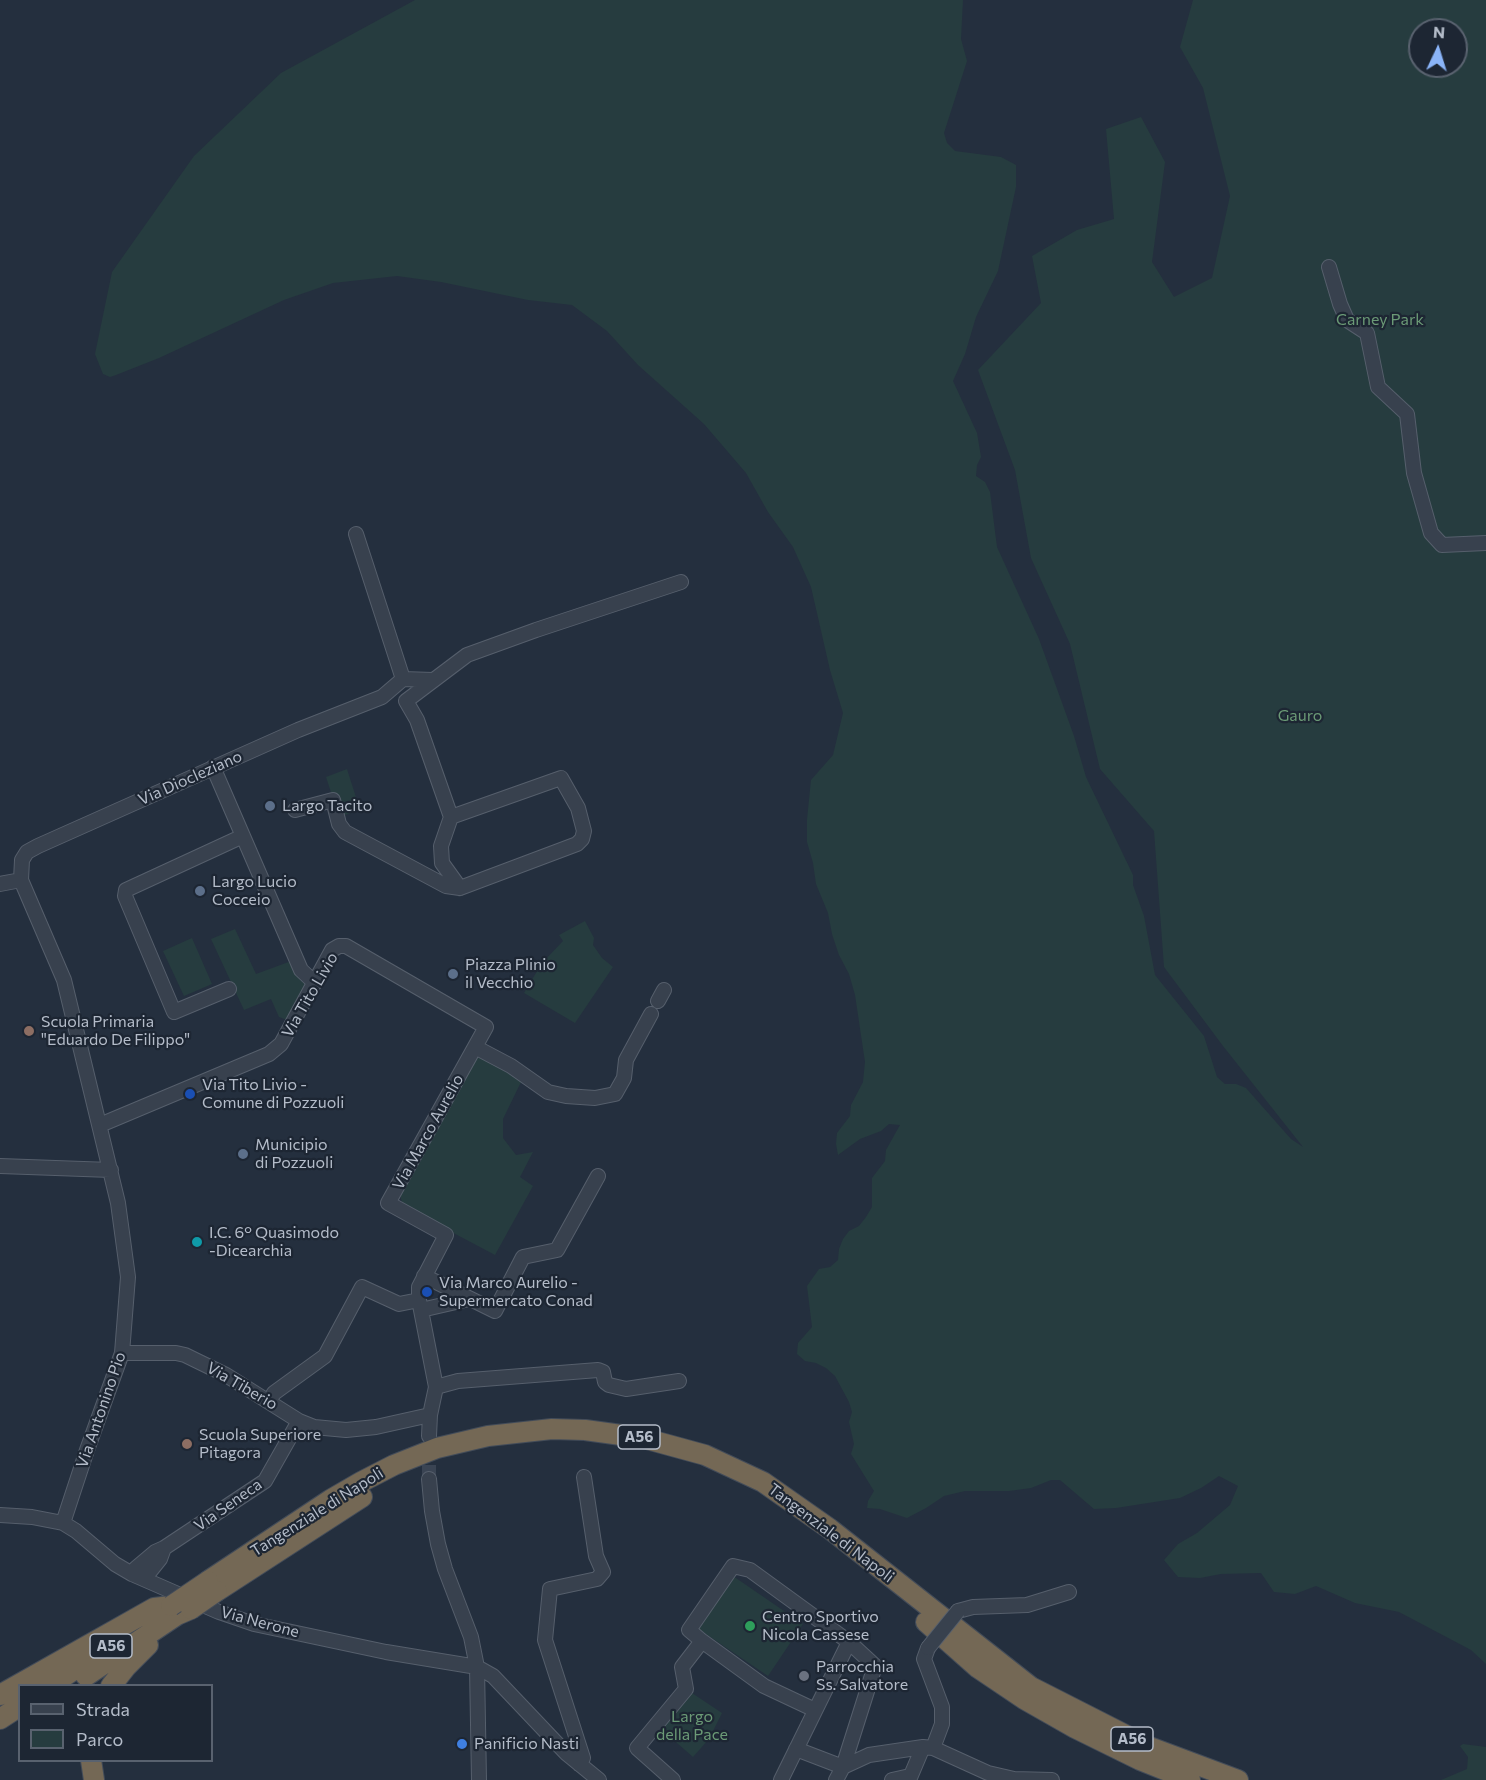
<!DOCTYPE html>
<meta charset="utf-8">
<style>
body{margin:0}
#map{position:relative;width:1486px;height:1780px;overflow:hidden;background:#242f3e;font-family:Commissioner,sans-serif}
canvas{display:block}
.legend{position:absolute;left:18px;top:1684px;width:195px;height:78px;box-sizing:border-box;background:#1d2633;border:2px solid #59626f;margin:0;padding:8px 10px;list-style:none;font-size:18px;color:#b4bcc9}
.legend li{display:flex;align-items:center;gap:12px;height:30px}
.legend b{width:30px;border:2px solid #59626f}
.north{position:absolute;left:1408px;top:18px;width:60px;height:60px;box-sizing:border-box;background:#1d2633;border:2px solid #59626f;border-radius:50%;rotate:4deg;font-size:16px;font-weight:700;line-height:24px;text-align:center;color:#b4bcc9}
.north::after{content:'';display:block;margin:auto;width:21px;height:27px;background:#8ab4f8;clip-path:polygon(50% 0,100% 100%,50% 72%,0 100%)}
</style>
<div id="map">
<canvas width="1486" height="1780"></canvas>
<ul class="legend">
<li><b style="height:8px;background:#38414e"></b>Strada</li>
<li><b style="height:16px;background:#263c3f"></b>Parco</li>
</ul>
<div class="north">N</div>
</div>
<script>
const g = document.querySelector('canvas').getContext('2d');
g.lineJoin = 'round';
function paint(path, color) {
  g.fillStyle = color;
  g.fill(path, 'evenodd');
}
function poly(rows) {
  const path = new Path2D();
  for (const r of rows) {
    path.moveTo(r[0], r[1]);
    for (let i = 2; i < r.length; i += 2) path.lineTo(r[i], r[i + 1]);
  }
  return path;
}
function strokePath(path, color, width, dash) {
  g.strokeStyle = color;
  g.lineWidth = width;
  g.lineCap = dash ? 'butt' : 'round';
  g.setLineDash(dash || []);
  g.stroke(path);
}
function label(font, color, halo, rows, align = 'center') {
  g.font = font + ' Commissioner,sans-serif';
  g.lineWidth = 4.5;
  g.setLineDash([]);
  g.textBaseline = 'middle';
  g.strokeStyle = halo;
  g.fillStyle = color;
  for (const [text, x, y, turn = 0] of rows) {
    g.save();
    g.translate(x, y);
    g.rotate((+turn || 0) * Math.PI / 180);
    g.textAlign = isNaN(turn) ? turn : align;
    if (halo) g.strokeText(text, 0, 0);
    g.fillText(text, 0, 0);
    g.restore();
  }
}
const green = poly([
 [415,0,963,0,961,39,967,61,944,133,947,143,955,151,1001,157,1016,165,1016,187,998,271,976,317,965,354,953,381,977,433,981,457,977,465,976,476,985,482,990,492,997,547,1039,639,1074,736,1086,777,1133,875,1133,885,1144,916,1155,975,1204,1036,1217,1077,1225,1084,1236,1084,1246,1088,1291,1139,1303,1147,1223,1046,1164,967,1154,831,1100,769,1070,644,1031,558,1015,470,978,370,1041,303,1032,256,1077,230,1114,219,1106,129,1141,117,1165,162,1152,262,1174,297,1212,278,1230,196,1203,88,1180,47,1193,0,1486,0,1486,1664,1471,1650,1399,1612,1355,1603,1316,1586,1295,1594,1274,1592,1261,1573,1221,1574,1200,1578,1178,1577,1164,1560,1178,1544,1197,1533,1230,1505,1238,1486,1219,1476,1201,1488,1180,1498,1116,1508,1094,1509,1060,1480,1051,1480,1031,1488,1009,1491,965,1491,944,1496,926,1508,907,1518,880,1509,867,1508,868,1501,874,1491,851,1454,854,1444,849,1422,852,1412,849,1402,835,1376,826,1368,816,1363,805,1361,797,1354,798,1343,812,1327,807,1286,819,1269,830,1267,838,1260,839,1249,843,1239,849,1231,859,1226,866,1217,872,1207,872,1178,885,1161,886,1150,900,1125,889,1124,881,1131,860,1139,838,1155,836,1144,837,1133,850,1116,851,1105,863,1082,865,1062,855,995,849,974,839,955,832,934,828,913,816,884,813,863,807,842,807,820,811,780,833,755,843,713,830,670,811,587,793,547,768,512,746,473,704,424,638,365,607,331,572,305,528,300,441,282,397,276,333,283,284,300,159,358,116,375,110,377,103,374,95,354,112,272,194,156,281,73],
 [1420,30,1456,30,1456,66,1420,66],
 [347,769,360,810,339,817,326,777],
 [585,921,594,938,593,945,602,958,613,967,575,1023,524,993,542,963,563,941,559,935],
 [235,929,256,974,294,960,310,983,290,1021,279,1017,271,999,244,1010,211,939],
 [192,938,212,984,184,996,163,951],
 [477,1055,522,1080,503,1119,503,1138,516,1155,533,1152,520,1177,533,1186,495,1255,410,1210,403,1204,401,1199,401,1195],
 [733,1576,803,1624,768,1676,697,1628],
 [692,1693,722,1713,709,1739,693,1757,661,1729],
 [1463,1744,1486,1747,1486,1780,1441,1780,1467,1769,1468,1757,1460,1746]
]);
const minorTunnel = poly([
 [429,1479,429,1445]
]);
const minor = poly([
 [1329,267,1340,304,1347,320,1367,333,1378,387,1407,414,1414,473,1431,533,1442,545,1486,543],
 [356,534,403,679],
 [406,701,417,720,451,817,441,846,442,863,460,888,577,844,582,839,584,831,578,808,561,778,451,817],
 [406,701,467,655,536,630,681,582],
 [213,767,301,970,315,983],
 [295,810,333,800,339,824,345,832,446,886,460,888],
 [0,884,21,880],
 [229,989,174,1012,125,896,126,890,243,836],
 [658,1001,664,990],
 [475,1047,511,1066,548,1092,566,1096,595,1098,615,1094,624,1078,626,1060,651,1014],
 [100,1125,269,1054,281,1044,332,950,339,946,346,946,486,1027,388,1203,446,1235,419,1287,419,1300,436,1387,430,1415,429,1436],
 [0,1166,111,1170],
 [424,1276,495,1311,523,1257,557,1250,598,1176],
 [421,1310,469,1299],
 [122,1353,176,1353,185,1355,226,1375,299,1421,314,1427,346,1430,376,1427,430,1415],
 [436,1387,458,1381,598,1370,603,1372,605,1382,609,1385,626,1389,679,1381],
 [269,1401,274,1393,325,1356,362,1287,399,1304,419,1300],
 [429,1479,432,1511,438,1544,445,1569,471,1637,477,1667,479,1780],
 [0,1515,32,1517,63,1523,76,1531,115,1564,132,1574,219,1612,254,1624,386,1652,477,1667,493,1676,566,1753,599,1780],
 [63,1523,87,1450,122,1353,128,1277,118,1203,64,980,21,880,22,860,27,852,38,846,298,730,382,697,403,679,433,680],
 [164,1548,265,1481,299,1421],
 [132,1574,136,1568,155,1552,164,1548,160,1559,144,1579],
 [958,1611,973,1607,1027,1605,1069,1592],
 [702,1641,689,1630,733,1566,750,1570,849,1642,875,1666,843,1767,836,1780],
 [928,1648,924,1659,942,1707,942,1724,933,1748],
 [796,1749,843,1767,869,1755,923,1747,933,1748,988,1773,1014,1779,1052,1780],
 [579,1764,583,1758,545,1640,550,1589,597,1579,603,1572,596,1556,584,1477],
 [673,1780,637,1748,686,1689,682,1667,702,1641,764,1686,815,1710],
 [781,1780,849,1642],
 [892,1780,910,1776],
 [909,1780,923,1747]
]);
const highway = poly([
 [208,1581,330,1500,361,1482,394,1465,437,1448,488,1436,552,1429,585,1430,643,1438,705,1455,763,1482,830,1529,1031,1687,1147,1746,1238,1780],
 [217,1591,362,1497],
 [926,1622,978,1668,1024,1699,1075,1728,1140,1760,1190,1780],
 [86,1676,177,1615,191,1609],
 [50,1686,96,1655],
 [111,1686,126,1667,148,1645],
 [0,1695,154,1608,171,1606],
 [0,1719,20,1706],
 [91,1760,94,1780]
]);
const minorBridge = poly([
 [928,1648,958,1611]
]);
const highwayBridge = poly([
 [171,1606,208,1581],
 [191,1609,217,1591]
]);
const markers = [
 [270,806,6,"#5c6f8a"],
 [200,891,6,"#5c6f8a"],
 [453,974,6,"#5c6f8a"],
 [29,1031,6,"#8d6e63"],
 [190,1094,6,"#1a4fb4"],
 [243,1154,6,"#5c6f8a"],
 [197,1242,6,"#0f9aa8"],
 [427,1292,6,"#1a4fb4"],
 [187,1444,6,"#8d6e63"],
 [750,1626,6,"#2e9e5b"],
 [804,1676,6,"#6b7280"],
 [462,1744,6,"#3f7fe0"]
];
const shields = [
 [639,1437,42],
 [111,1646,42],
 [1132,1739,42]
];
const shieldNames = [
 ["A56",639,1437],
 ["A56",111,1646],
 ["A56",1132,1739]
];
const parkNames = [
 ["Carney Park",1380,320],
 ["Gauro",1300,716],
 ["Largo",692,1717],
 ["della Pace",692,1735]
];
const streetNames = [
 ["Via Diocleziano",190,778,-24],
 ["Via Tito Livio",310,995,-60],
 ["Via Marco Aurelio",428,1132,-61],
 ["Via Tiberio",242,1386,30],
 ["Via Antonino Pio",101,1410,-71],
 ["Via Seneca",228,1505,-35],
 ["Tangenziale di Napoli",317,1512,-32],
 ["Tangenziale di Napoli",831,1533,37],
 ["Via Nerone",260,1622,15]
];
const poiNames = [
 ["Largo Tacito",282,806],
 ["Largo Lucio",212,882],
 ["Cocceio",212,900],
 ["Piazza Plinio",465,965],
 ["il Vecchio",465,983],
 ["Scuola Primaria",41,1022],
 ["\"Eduardo De Filippo\"",41,1040],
 ["Via Tito Livio -",202,1085],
 ["Comune di Pozzuoli",202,1103],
 ["Municipio",255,1145],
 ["di Pozzuoli",255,1163],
 ["I.C. 6° Quasimodo",209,1233],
 ["-Dicearchia",209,1251],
 ["Via Marco Aurelio -",439,1283],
 ["Supermercato Conad",439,1301],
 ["Scuola Superiore",199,1435],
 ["Pitagora",199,1453],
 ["Centro Sportivo",762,1617],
 ["Nicola Cassese",762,1635],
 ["Parrocchia",816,1667],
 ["Ss. Salvatore",816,1685],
 ["Panificio Nasti",474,1744]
];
paint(green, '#263c3f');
strokePath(minorTunnel, '#3a4453', 14, [14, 7]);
strokePath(minor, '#565f6c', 16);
strokePath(highway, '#434c59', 22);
strokePath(minor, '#38414e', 14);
strokePath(highway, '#746855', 20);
strokePath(minorBridge, '#565f6c', 16, []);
strokePath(highwayBridge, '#434c59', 22, []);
strokePath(minorBridge, '#38414e', 14);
strokePath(highwayBridge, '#746855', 20);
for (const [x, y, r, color] of markers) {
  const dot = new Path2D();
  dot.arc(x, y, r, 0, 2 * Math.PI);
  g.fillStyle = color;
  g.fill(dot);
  strokePath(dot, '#1d2633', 2);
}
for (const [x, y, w] of shields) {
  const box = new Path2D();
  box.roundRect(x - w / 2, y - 12, w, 24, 4.5);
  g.fillStyle = '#1d2633';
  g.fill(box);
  strokePath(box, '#b4bcc9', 1.5);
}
label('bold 15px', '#b4bcc9', null, shieldNames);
label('16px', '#6b9a76', '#1d2633', parkNames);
label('16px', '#b4bcc9', '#1d2633', streetNames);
label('16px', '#b4bcc9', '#1d2633', poiNames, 'left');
</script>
